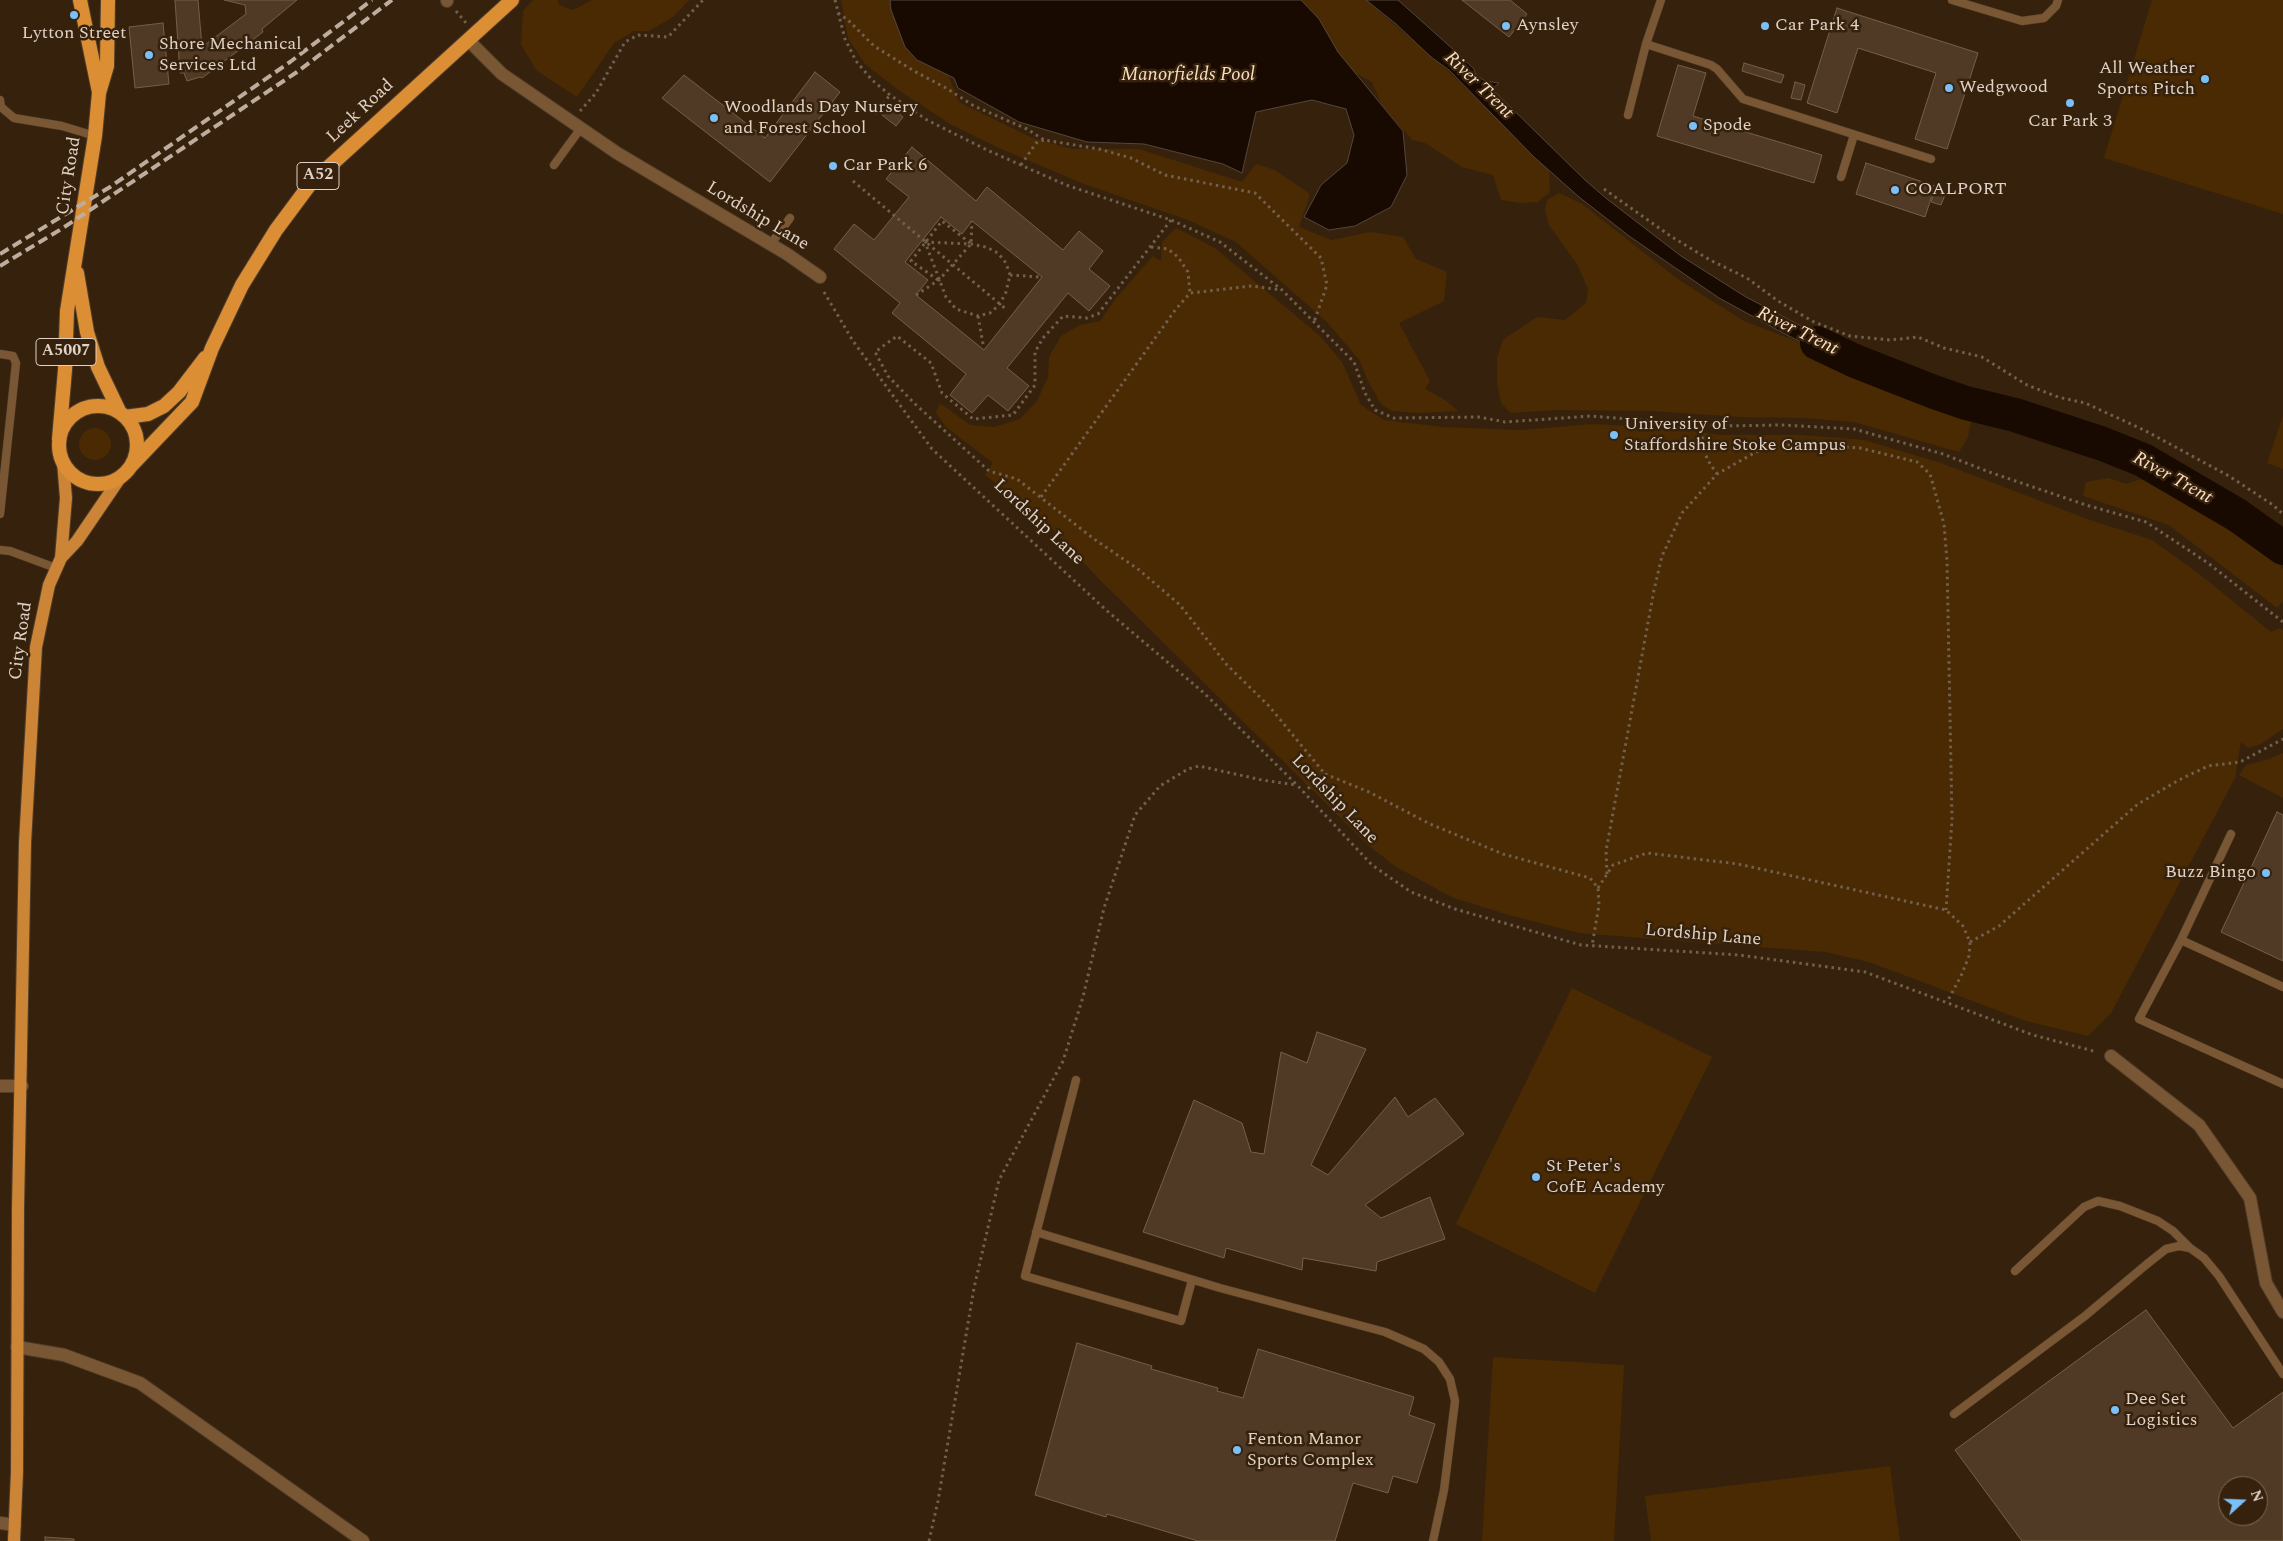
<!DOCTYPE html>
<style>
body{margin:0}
#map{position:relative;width:2283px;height:1541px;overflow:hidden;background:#36220c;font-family:Spectral,serif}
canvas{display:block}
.north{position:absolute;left:2218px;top:1476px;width:50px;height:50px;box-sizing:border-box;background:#36220c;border:1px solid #7a6856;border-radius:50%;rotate:70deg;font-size:14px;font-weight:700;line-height:20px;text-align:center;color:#e0d2c6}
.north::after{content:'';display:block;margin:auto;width:18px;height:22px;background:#7abff8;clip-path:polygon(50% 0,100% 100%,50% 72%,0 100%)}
</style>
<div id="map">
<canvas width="2283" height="1541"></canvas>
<div class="north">N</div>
</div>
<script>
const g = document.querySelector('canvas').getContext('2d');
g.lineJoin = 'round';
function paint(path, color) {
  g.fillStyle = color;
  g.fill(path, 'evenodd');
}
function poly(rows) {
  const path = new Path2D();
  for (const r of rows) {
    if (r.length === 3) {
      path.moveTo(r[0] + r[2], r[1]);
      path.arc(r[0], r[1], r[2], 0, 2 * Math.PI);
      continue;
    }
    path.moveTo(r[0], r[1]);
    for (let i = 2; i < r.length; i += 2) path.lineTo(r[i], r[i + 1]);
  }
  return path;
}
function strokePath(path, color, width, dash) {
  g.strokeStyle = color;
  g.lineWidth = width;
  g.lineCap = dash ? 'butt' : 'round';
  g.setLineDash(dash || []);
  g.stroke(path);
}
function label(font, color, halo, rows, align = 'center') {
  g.font = font + ' Spectral,serif';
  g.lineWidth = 5;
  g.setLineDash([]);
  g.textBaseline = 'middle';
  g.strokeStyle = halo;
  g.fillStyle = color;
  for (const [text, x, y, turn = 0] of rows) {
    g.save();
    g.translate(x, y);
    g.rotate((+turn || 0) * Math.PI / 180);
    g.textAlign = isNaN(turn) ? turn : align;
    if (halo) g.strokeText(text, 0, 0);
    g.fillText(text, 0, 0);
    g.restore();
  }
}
const green = poly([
 [533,0,558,0,559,5,573,10,592,0,689,0,673,17,649,31,634,31,614,43,577,97,537,71,521,45,523,11],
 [841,0,934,0,930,29,959,102,1032,138,1072,149,1139,149,1242,182,1256,164,1275,170,1310,194,1299,227,1332,240,1370,232,1403,237,1416,259,1447,272,1444,301,1399,323,1430,381,1425,389,1445,400,1458,411,1419,413,1392,411,1381,404,1368,381,1360,361,1327,322,1236,242,1188,220,1084,184,999,148,952,125,901,92,865,64,848,38],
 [1217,0,1366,0,1449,72,1549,168,1550,192,1538,202,1520,203,1501,200,1493,175,1462,167,1425,143,1412,140,1382,105,1372,82],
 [2152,0,2283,0,2283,214,2104,158],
 [1559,193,1582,204,1679,280,1744,321,1905,383,1953,407,1971,420,1968,437,1959,452,1854,422,1804,418,1741,417,1651,411,1556,410,1511,413,1501,403,1497,382,1497,358,1503,340,1537,317,1565,320,1586,303,1588,289,1577,264,1549,225,1545,211,1547,200],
 [1176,228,1215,248,1320,336,1342,362,1361,405,1384,420,1443,427,1520,430,1593,424,1681,429,1719,435,1801,435,1864,440,1941,463,2090,520,2152,540,2198,573,2271,632,2280,628,2283,630,2283,729,2261,744,2248,748,2241,742,2235,778,2111,1013,2088,1036,2026,1021,1869,962,1825,952,1579,933,1509,915,1454,898,1396,867,1367,844,1098,578,1043,519,985,475,993,463,946,427,936,413,940,403,970,425,994,427,1020,419,1037,401,1048,377,1049,357,1061,336,1080,325,1100,321,1116,298,1153,256,1161,261,1162,242],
 [2283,416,2283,469,2267,463],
 [95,444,16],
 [2148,477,2167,484,2217,513,2264,546,2283,569,2283,601,2277,608,2169,525,2083,496,2086,482,2109,478,2126,484],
 [2283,753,2283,798,2239,775,2246,765,2269,759],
 [1572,988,1712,1057,1595,1293,1456,1224],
 [1493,1357,1624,1365,1614,1541,1482,1541],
 [1890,1466,1900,1541,1651,1541,1645,1496]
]);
const water = poly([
 [890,0,1301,0,1319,19,1338,52,1403,131,1407,175,1391,207,1355,226,1329,230,1304,217,1321,185,1347,163,1354,135,1346,109,1312,100,1256,112,1242,173,1223,164,1144,144,1087,142,1019,122,958,88,954,78,917,60,905,47,891,10,890,0],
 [1366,0,1398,0,1455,51,1474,69,1476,75,1485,81,1499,83,1492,89,1585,180,1607,199,1681,256,1746,297,1860,357,1856,369,1787,335,1719,298,1629,236,1579,197,1534,157,1449,70,1431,57,1396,24,1366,0]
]);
const river = poly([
 [1817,343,1855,361,1934,392,1966,403,2015,415,2103,444,2143,460,2237,515,2283,548]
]);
const building = poly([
 [175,0,198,0,202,47,246,14,245,5,224,0,297,0,262,29,263,32,202,78,200,77,187,81,184,73,180,73,175,0],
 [1462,0,1510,0,1527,14,1509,37,1462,0],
 [1837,8,1978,53,1947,149,1915,139,1936,73,1858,48,1837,113,1807,103,1837,8],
 [163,23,169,84,135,88,129,27,163,23],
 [1744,63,1784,75,1781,83,1742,71,1744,63],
 [1678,65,1706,73,1693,116,1822,155,1814,183,1657,136,1678,65],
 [815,72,840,92,770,182,662,98,684,75,765,138,815,72],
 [1795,82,1805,85,1801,100,1791,98,1795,82],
 [889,106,903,117,896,126,882,115,889,106],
 [912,147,976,201,987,187,1063,250,1079,231,1103,251,1089,269,1110,286,1089,311,1068,293,1007,368,1029,386,1008,411,988,395,972,413,950,395,966,374,892,313,900,303,834,249,854,224,874,240,909,197,886,179,912,147],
 [941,217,962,234,972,221,1042,277,984,350,916,295,928,280,905,262,941,217],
 [1866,163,1935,186,1925,217,1856,194,1866,163],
 [1935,191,1945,195,1941,205,1931,202,1935,191],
 [2277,812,2283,815,2283,961,2221,932,2277,812],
 [1317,1032,1366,1049,1311,1165,1328,1175,1395,1097,1408,1117,1435,1098,1464,1134,1365,1205,1381,1218,1430,1197,1445,1239,1377,1262,1376,1271,1303,1258,1302,1270,1226,1248,1224,1258,1143,1232,1194,1100,1242,1123,1251,1152,1264,1154,1281,1052,1307,1063,1317,1032],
 [2146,1310,2233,1428,2283,1392,2283,1541,2022,1541,1955,1450,2146,1310],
 [2228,1486,2258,1486,2258,1516,2228,1516,2228,1486],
 [1077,1343,1152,1366,1151,1369,1218,1388,1217,1391,1243,1398,1258,1349,1414,1397,1409,1415,1435,1424,1417,1483,1393,1476,1388,1493,1353,1483,1335,1541,1198,1541,1107,1514,1106,1517,1035,1495,1077,1343],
 [45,1537,74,1539,74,1541,45,1541,45,1537]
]);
const path = poly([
 [835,0,845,39,856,61,872,80,890,95,927,120,987,150,1066,185,1171,220,1220,242,1282,290,1354,362,1365,393,1375,410,1394,418,1479,417,1505,422,1591,416,1721,426,1782,425,1854,429,1943,454,1992,473,2086,505,2146,522,2208,563,2283,622],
 [456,11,466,23],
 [838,13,848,20,874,46,914,71,946,88,974,106,1027,129,1044,140,1099,149,1131,158,1165,175,1255,193,1321,258,1327,285,1314,322],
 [580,111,596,93,625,42,638,35,668,37,703,0],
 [875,114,890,95],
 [1021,165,1036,143,1044,140],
 [853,181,1007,310],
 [1604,189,1672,237,1710,260,1747,278,1778,301,1814,322,1850,336,1890,340,1918,337,1944,348,1982,357,2027,385,2058,397,2085,403,2144,430,2229,476,2273,505,2283,514],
 [1171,220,1098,314,1087,318,1063,316,1043,338,1035,352,1035,385,1013,415,973,419,942,393,931,363,897,336,875,352,888,376,914,403,989,471,1017,479,1094,539,1138,569,1180,605,1227,665,1269,706,1325,774,1304,792],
 [925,242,971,244,986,247,998,253,1006,263,1010,275,1006,292,1000,304,990,313,978,316,956,309,946,297,925,242],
 [1151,247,1168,249,1178,257,1188,272,1190,293],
 [1010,275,1040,277],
 [938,280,911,261,942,221,970,243],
 [824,292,853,341,932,449,1106,610,1204,693,1297,785,1372,865,1411,892,1455,909,1581,945,1739,955,1865,972,2033,1035,2097,1052],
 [916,295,939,280,971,244,972,221],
 [978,316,983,344],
 [1699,424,1707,459,1717,474],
 [1041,497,1176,309,1190,293,1252,286,1281,290],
 [1325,774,1369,792,1430,824,1503,854,1590,878,1598,888,1599,905,1592,946],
 [1607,874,1606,851,1654,590,1662,556,1682,513,1717,474,1756,452,1795,444,1860,448,1917,462,1930,474,1944,524,1947,561,1952,819,1946,910],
 [1598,888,1613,865,1647,853,1738,864,1946,910,1963,926,1970,942,1969,956,1961,976,1947,1002],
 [1970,942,1999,926,2138,804,2179,780,2208,766,2240,762,2283,739],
 [929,1541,938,1501,974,1288,999,1180,1063,1061,1083,997,1104,908,1135,815,1160,786,1188,769,1199,766,1262,780,1296,785]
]);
const service = poly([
 [1661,0,1646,44,1711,65,1717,69,1743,99,1931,159],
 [1952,0,2022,21,2044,18,2056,6,2058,0],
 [0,100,1,107,14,118,62,126,95,136],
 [1628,115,1646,44],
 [554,165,581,128],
 [1841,177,1854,135],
 [770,245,790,218],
 [0,354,13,356,16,363,0,514],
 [0,550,10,551,56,568],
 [2231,834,2181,940,2139,1019,2283,1084],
 [2181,940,2283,987],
 [1076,1080,1025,1276,1181,1321,1192,1280],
 [1036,1232,1220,1288,1385,1332,1424,1349,1439,1362,1450,1379,1455,1401,1444,1490,1433,1541],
 [2015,1271,2084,1207,2098,1201,2120,1206,2158,1221,2173,1231,2190,1248],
 [1954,1414,2085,1316,2147,1264,2166,1249,2179,1246,2190,1248,2204,1258,2219,1276,2283,1374]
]);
const minor = poly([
 [447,0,447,1],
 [468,40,502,74,617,153,787,254,820,277],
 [2111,1056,2199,1125,2250,1198,2266,1283,2283,1312],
 [0,1086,22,1086],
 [17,1347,64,1355,140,1383,363,1541],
 [0,1523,15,1525]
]);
const primary = poly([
 [61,558,66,498,63,462],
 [14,1541,17,1472,18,1208,25,843,36,647,49,585,61,558,77,541,122,475]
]);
const trunk = poly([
 [80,0,99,92],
 [77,273,87,332,98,367,120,413],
 [98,445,39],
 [125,417,148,414,164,406,179,392,205,358],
 [59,439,65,370,67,311,95,136,99,93,107,66,108,0],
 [131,466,192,402,212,348,242,285,276,230,311,183,512,0]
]);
const rail = poly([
 [0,254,110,187,290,62,372,0],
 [0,266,63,228,297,72,392,0]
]);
const markers = [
 [74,15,5,"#7abff8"],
 [1506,26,5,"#7abff8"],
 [1765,26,5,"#7abff8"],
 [149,55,5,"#7abff8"],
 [2205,79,5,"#7abff8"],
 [1949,88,5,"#7abff8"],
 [2070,103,5,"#7abff8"],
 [714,118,5,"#7abff8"],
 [1693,126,5,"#7abff8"],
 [833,166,5,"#7abff8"],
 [1895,190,5,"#7abff8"],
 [1614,435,5,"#7abff8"],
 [2266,873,5,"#7abff8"],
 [1536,1177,5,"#7abff8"],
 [2115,1410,5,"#7abff8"],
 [1237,1450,5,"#7abff8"]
];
const shields = [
 [318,176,42],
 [66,352,60]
];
const shieldNames = [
 ["A52",318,176],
 ["A5007",66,352]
];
const poiNames = [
 ["Aynsley",1516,26],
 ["Car Park 4",1775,26],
 ["Lytton Street",74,34,"center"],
 ["Shore Mechanical",159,45],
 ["Services Ltd",159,66],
 ["All Weather",2195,69,"right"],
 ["Sports Pitch",2195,90,"right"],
 ["Wedgwood",1959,88],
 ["Woodlands Day Nursery",724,108],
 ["and Forest School",724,129],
 ["Car Park 3",2070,122,"center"],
 ["Spode",1703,126],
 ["Car Park 6",843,166],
 ["COALPORT",1905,190],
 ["University of",1624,425],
 ["Staffordshire Stoke Campus",1624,446],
 ["Buzz Bingo",2256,873,"right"],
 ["St Peter's",1546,1167],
 ["CofE Academy",1546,1188],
 ["Dee Set",2125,1400],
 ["Logistics",2125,1421],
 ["Fenton Manor",1247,1440],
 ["Sports Complex",1247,1461]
];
const streetNames = [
 ["Leek Road",361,112,-43],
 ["City Road",70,176,-81],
 ["Lordship Lane",757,217,31],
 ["Lordship Lane",1038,523,43],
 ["City Road",22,641,-82],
 ["Lordship Lane",1334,800,46],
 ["Lordship Lane",1703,936,5]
];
const waterNames = [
 ["Manorfields Pool",1188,76],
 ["River Trent",1478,86,44],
 ["River Trent",1797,332,26],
 ["River Trent",2172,479,29]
];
paint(green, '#4a2a03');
paint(water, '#180a00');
strokePath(water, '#54463b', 1);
strokePath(river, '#180a00', 34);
paint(building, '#503a25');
strokePath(building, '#765f48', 1);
strokePath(service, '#513e2a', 9);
strokePath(minor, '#513e2a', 14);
strokePath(primary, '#513e2a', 14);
strokePath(trunk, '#513e2a', 16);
strokePath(path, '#72604e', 3, [2.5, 4]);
strokePath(service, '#7a5734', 8);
strokePath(minor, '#7a5734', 12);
strokePath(primary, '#cc8536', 12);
strokePath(trunk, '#dc8e34', 14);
strokePath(rail, '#bdad9f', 4, [10, 5]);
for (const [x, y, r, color] of markers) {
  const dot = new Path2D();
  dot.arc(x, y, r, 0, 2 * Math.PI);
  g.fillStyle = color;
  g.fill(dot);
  strokePath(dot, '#36220c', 2);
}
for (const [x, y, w] of shields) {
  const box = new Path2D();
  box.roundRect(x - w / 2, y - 13.5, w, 27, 4);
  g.fillStyle = '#36220c';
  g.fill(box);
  strokePath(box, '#e0d2c6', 1);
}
label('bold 16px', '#e0d2c6', null, shieldNames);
label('18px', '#e0d2c6', '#36220c', poiNames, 'left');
label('18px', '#e0d2c6', '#36220c', streetNames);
label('italic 19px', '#fadec3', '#36220c', waterNames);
</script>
